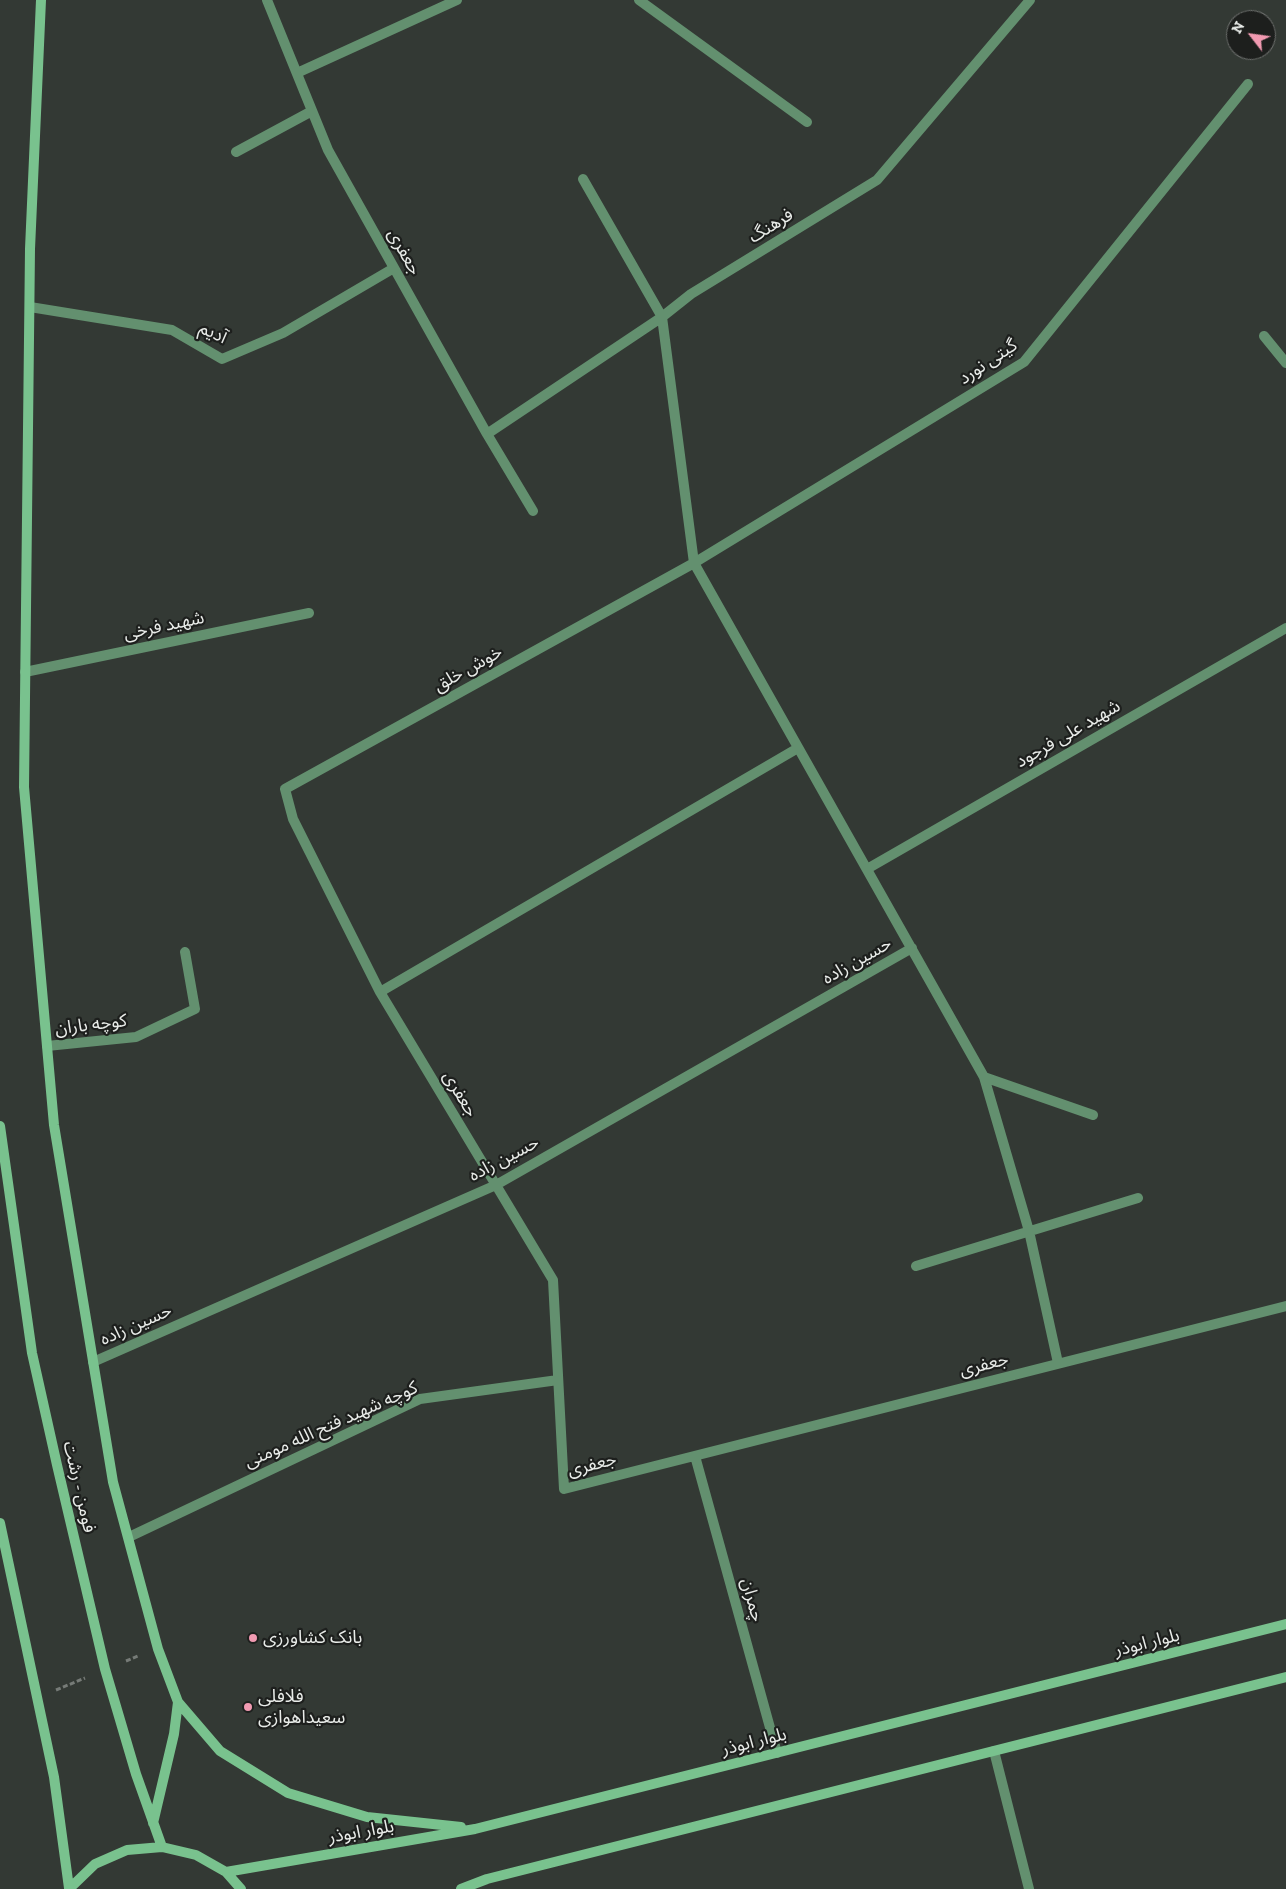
<!DOCTYPE html>
<meta charset="utf-8">
<style>
body{margin:0}
#map{position:relative;width:1286px;height:1889px;overflow:hidden;background:#333934;font-family:"Zilla Slab",serif}
canvas{display:block}
.north{position:absolute;left:1226px;top:10px;width:50px;height:50px;box-sizing:border-box;background:#1d1f1d;border:1px solid #6f716f;border-radius:50%;rotate:300deg;font-size:14px;font-weight:700;line-height:20px;text-align:center;color:#e9ece9}
.north::after{content:'';display:block;margin:auto;width:18px;height:22px;background:#f19ab1;clip-path:polygon(50% 0,100% 100%,50% 72%,0 100%)}
</style>
<div id="map">
<canvas width="1286" height="1889"></canvas>
<div class="north">N</div>
</div>
<script>
const g = document.querySelector('canvas').getContext('2d');
g.lineJoin = 'round';
function poly(rows) {
  const path = new Path2D();
  for (const r of rows) {
    path.moveTo(r[0], r[1]);
    for (let i = 2; i < r.length; i += 2) path.lineTo(r[i], r[i + 1]);
  }
  return path;
}
function strokePath(path, color, width, dash) {
  g.strokeStyle = color;
  g.lineWidth = width;
  g.lineCap = dash ? 'butt' : 'round';
  g.setLineDash(dash || []);
  g.stroke(path);
}
function label(font, color, halo, rows, align = 'center') {
  g.font = font + ' "Zilla Slab","Noto Sans Arabic",serif';
  g.lineWidth = 4.5;
  g.setLineDash([]);
  g.textBaseline = 'middle';
  g.strokeStyle = halo;
  g.fillStyle = color;
  for (const [text, x, y, turn = 0] of rows) {
    g.save();
    g.translate(x, y);
    g.rotate((+turn || 0) * Math.PI / 180);
    g.textAlign = isNaN(turn) ? turn : align;
    if (halo) g.strokeText(text, 0, 0);
    g.fillText(text, 0, 0);
    g.restore();
  }
}
const path = poly([
 [126,1661,138,1656],
 [56,1690,85,1678]
]);
const street = poly([
 [267,0,328,150,487,434,533,511],
 [639,0,807,122],
 [297,73,457,0],
 [1248,84,1024,362,694,563,285,789,293,819,380,992,553,1280,564,1489,1286,1306],
 [236,152,312,111],
 [583,179,662,317,694,563,984,1077,1029,1231,1058,1363],
 [30,307,172,330,222,359,283,333,394,268],
 [1264,336,1286,363],
 [487,434,662,317,691,294,877,180,1030,0],
 [25,672,309,613],
 [867,869,1286,628],
 [380,992,798,748],
 [47,1046,136,1037,195,1009,185,952],
 [984,1077,1093,1115],
 [916,1266,1138,1198],
 [93,1362,496,1185,912,948],
 [695,1456,777,1753],
 [129,1537,420,1399,558,1380],
 [994,1751,1029,1889]
]);
const secondary = poly([
 [41,0,30,249,24,787,54,1125,113,1482,158,1649,178,1702,174,1734,153,1823],
 [0,1126,32,1353,57,1465,105,1669,136,1774,162,1847],
 [0,1523,54,1777,69,1888],
 [178,1702,220,1751,288,1793,367,1817,461,1827],
 [226,1872,475,1829,1286,1624],
 [69,1889,95,1864,127,1850,162,1847,196,1855,226,1872,241,1889],
 [461,1889,487,1879,1286,1677]
]);
const markers = [
 [253,1638,5,"#f19ab1"],
 [248,1707,5,"#f19ab1"]
];
const streetNames = [
 ["فرهنگ",771,226,-32],
 ["جعفری",404,252,61],
 ["آدیم",213,333,25],
 ["گیتی نورد",988,362,-34],
 ["شهید فرخی",164,626,-12],
 ["خوش خلق",468,669,-29],
 ["شهید علی فرجود",1068,734,-30],
 ["حسین زاده",857,961,-30],
 ["کوچه باران",91,1025,-7],
 ["جعفری",460,1094,59],
 ["حسین زاده",504,1159,-28],
 ["حسین زاده",136,1325,-24],
 ["جعفری",984,1365,-14],
 ["کوچه شهید فتح الله مومنی",331,1425,-24],
 ["جعفری",592,1465,-14],
 ["فومن - رشت",79,1487,77],
 ["چمران",752,1600,75],
 ["بلوار ابوذر",1147,1643,-14],
 ["بلوار ابوذر",754,1742,-14],
 ["بلوار ابوذر",361,1832,-10]
];
const poiNames = [
 ["بانک کشاورزی",263,1638],
 ["فلافلی",258,1697],
 ["سعیداهوازی",258,1718]
];
strokePath(path, '#767b77', 3, [5, 2.5]);
strokePath(street, '#63906f', 10);
strokePath(secondary, '#79c28e', 10);
for (const [x, y, r, color] of markers) {
  const dot = new Path2D();
  dot.arc(x, y, r, 0, 2 * Math.PI);
  g.fillStyle = color;
  g.fill(dot);
  strokePath(dot, '#1d1f1d', 2);
}
label('18px', '#e9ece9', '#1d1f1d', streetNames);
label('18px', '#e9ece9', '#1d1f1d', poiNames, 'left');
</script>
